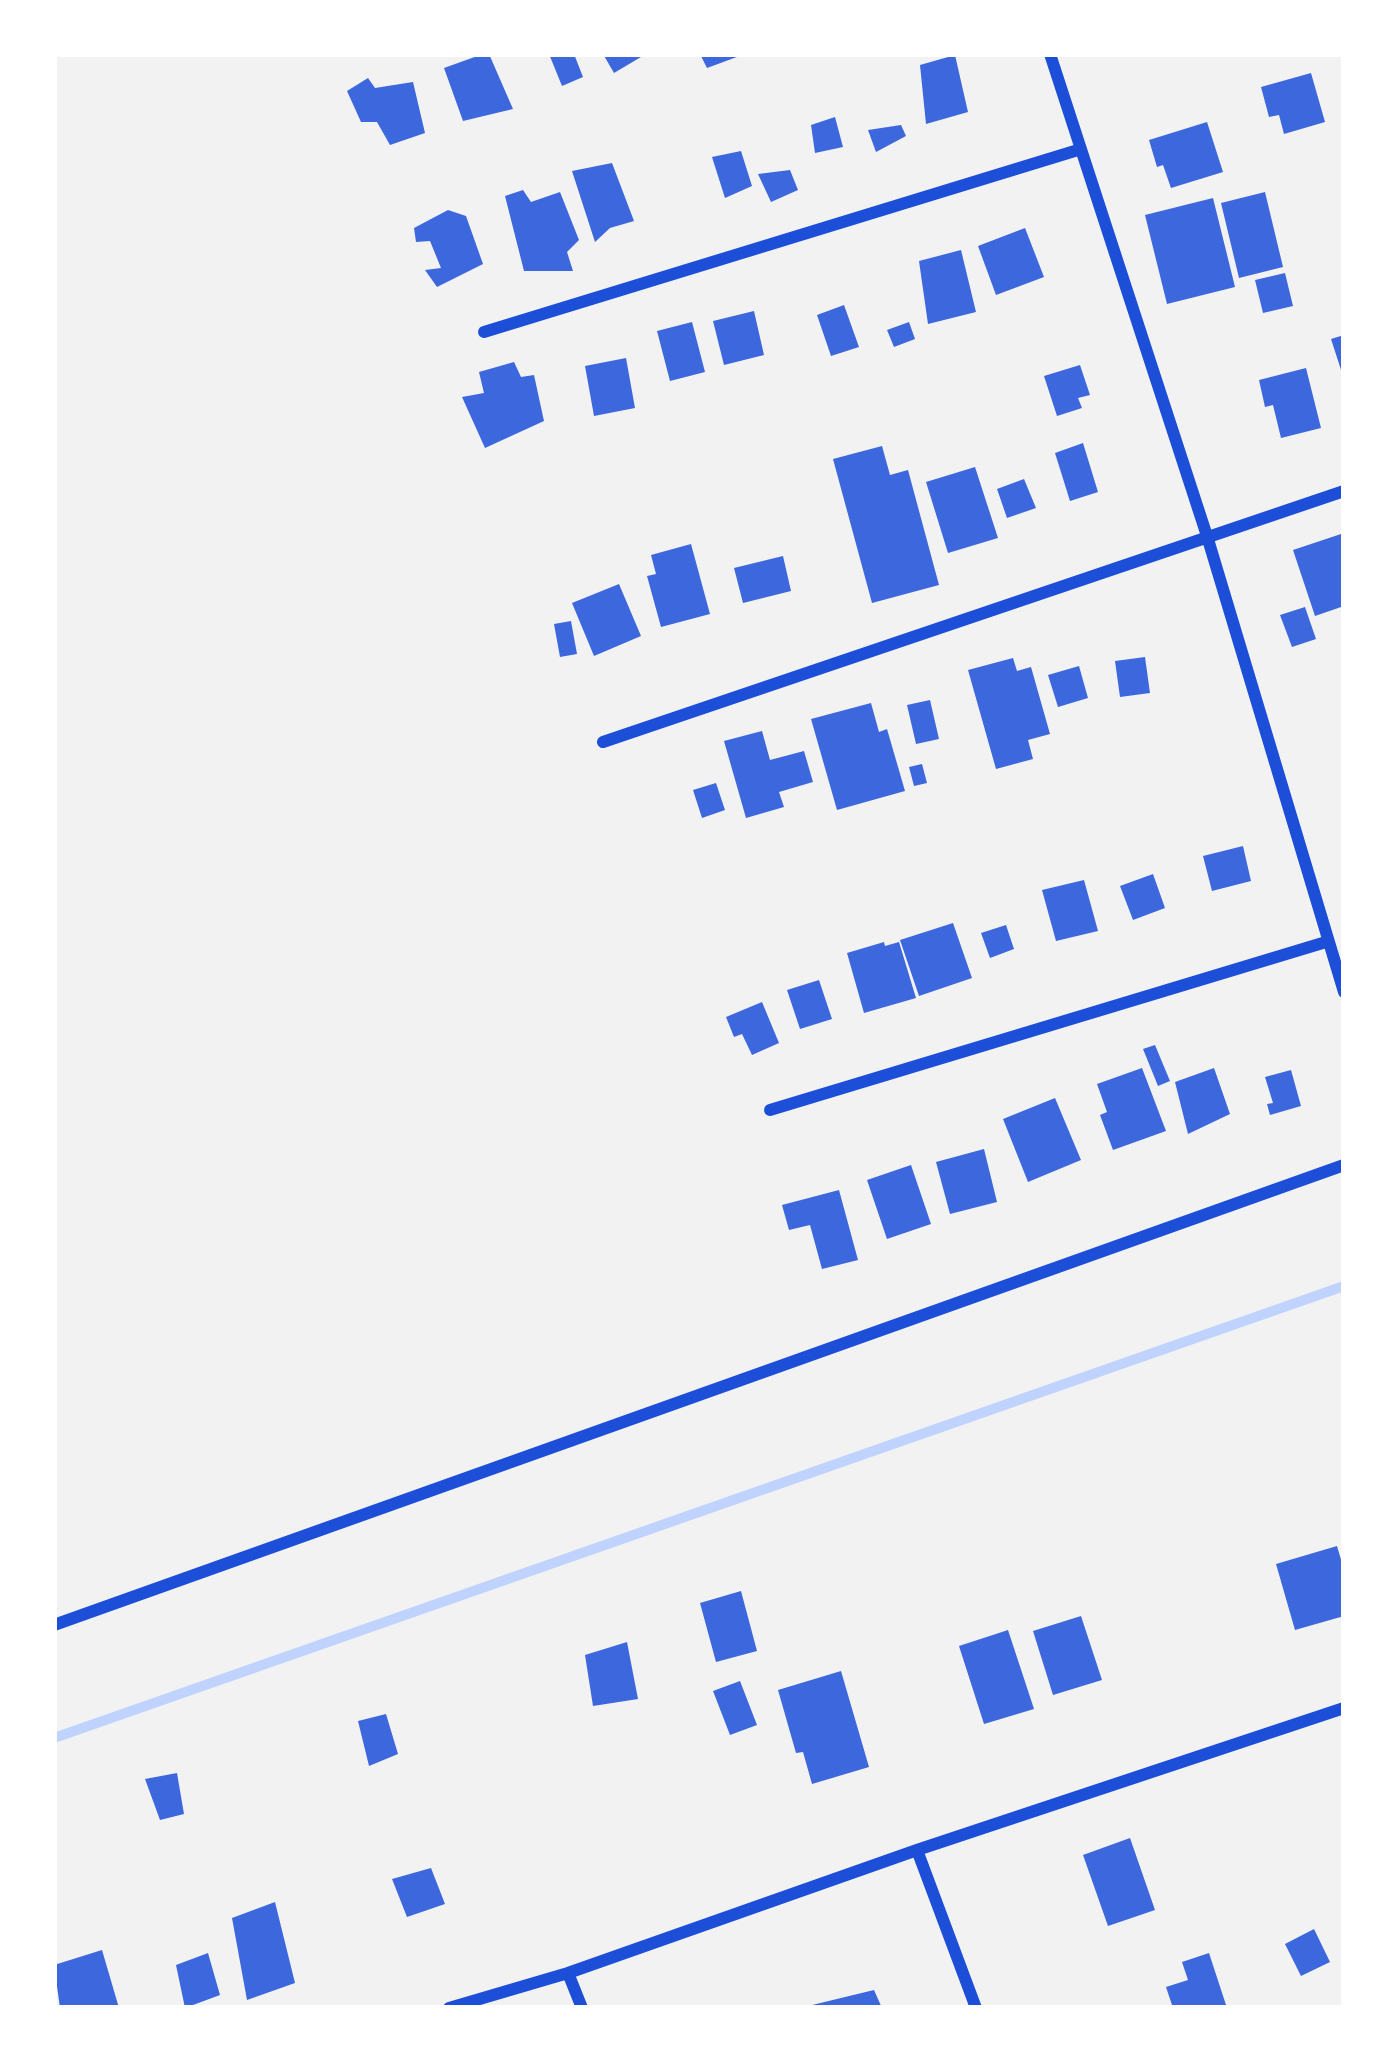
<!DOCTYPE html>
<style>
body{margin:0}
#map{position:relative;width:1398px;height:2062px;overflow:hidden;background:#f2f2f2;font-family:"Space Grotesk",sans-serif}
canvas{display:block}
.frame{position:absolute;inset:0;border:57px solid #fff;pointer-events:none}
</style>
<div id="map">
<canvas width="1398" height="2062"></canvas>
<div class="frame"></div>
</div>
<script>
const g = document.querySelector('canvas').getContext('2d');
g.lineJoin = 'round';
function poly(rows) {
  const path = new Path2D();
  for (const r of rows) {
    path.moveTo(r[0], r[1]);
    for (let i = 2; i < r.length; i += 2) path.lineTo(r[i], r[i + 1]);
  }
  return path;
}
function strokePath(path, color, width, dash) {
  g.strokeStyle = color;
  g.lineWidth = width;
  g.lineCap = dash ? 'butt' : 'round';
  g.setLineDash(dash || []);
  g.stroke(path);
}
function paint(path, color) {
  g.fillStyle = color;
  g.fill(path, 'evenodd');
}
const stream = poly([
 [54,1738,1344,1286]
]);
const building = poly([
 [483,54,489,54,513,109,463,121,444,68],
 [549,54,574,54,583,77,562,86],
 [603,54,646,54,614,73],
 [700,54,745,54,707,68],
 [955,55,968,112,926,124,920,65],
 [1311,73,1325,122,1284,134,1279,115,1269,117,1261,87],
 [368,78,375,88,413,82,425,133,390,145,377,122,361,122,347,91],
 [835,117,843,147,815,153,811,125],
 [1207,122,1223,172,1171,188,1163,165,1157,167,1149,140],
 [901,125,906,136,876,152,868,130],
 [741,151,752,186,725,198,712,157],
 [612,163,634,221,610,228,595,242,572,171],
 [790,170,798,190,771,202,758,174],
 [523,190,531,202,560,192,579,240,567,252,573,271,524,271,505,196],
 [1265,192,1283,267,1239,278,1221,203],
 [1213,198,1235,287,1167,304,1145,215],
 [448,210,466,216,483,264,437,287,425,270,441,268,430,241,416,242,414,228],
 [1025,228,1044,277,996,295,978,246],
 [961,250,976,312,928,324,919,261],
 [1285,273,1293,306,1263,313,1255,280],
 [844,305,859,347,831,356,817,315],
 [754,311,764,355,724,365,713,321],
 [692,322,705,372,670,381,657,331],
 [909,322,915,339,894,347,887,330],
 [1344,335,1344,376,1343,376,1331,339],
 [626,358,635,408,594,416,585,366],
 [514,362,521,377,534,375,544,421,485,448,462,397,484,393,479,372],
 [1080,365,1090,395,1078,398,1082,408,1057,416,1044,376],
 [1306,368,1321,428,1281,438,1273,405,1265,407,1259,380],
 [1083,443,1098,492,1070,501,1055,453],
 [882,446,890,475,908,470,939,585,872,603,833,459],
 [975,467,998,538,948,553,926,482],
 [1024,479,1036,508,1007,518,997,489],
 [1344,533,1344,606,1315,616,1293,550],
 [691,544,710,614,661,627,647,576,656,574,651,555],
 [783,556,791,591,743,603,734,568],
 [619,584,641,636,594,656,572,603],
 [1305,607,1316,639,1292,647,1280,615],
 [571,621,577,654,560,657,554,624],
 [1145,657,1150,693,1120,697,1115,661],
 [1013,658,1017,671,1031,667,1050,734,1028,740,1033,759,996,769,968,670],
 [1079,666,1088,698,1058,707,1048,675],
 [930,700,939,739,916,744,907,705],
 [871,703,879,732,887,729,905,791,837,810,811,719],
 [762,731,770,760,804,751,813,782,779,792,784,807,746,818,724,741],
 [922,764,927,783,914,786,909,767],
 [716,783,725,810,702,818,693,790],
 [1243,846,1251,881,1212,891,1203,856],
 [1153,874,1165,908,1133,920,1120,886],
 [1084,880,1098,931,1056,941,1042,890],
 [953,923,972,978,919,996,900,940],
 [1006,925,1014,949,990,958,981,933],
 [884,942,885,946,899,942,916,998,864,1013,847,953],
 [819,980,832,1019,800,1029,787,990],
 [762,1002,779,1043,752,1055,742,1034,734,1037,726,1017],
 [1155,1045,1170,1081,1158,1086,1143,1049],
 [1142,1068,1166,1131,1113,1150,1100,1115,1107,1112,1097,1084],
 [1214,1068,1230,1114,1188,1134,1175,1082],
 [1291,1070,1301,1106,1270,1115,1267,1104,1273,1103,1265,1077],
 [1055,1098,1081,1160,1028,1182,1003,1119],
 [984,1149,997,1202,950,1214,936,1162],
 [911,1165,931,1224,887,1239,867,1180],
 [839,1190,858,1260,822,1269,810,1225,789,1230,782,1205],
 [1337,1546,1344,1570,1344,1616,1295,1630,1276,1564],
 [741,1591,757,1651,716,1662,700,1603],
 [1081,1616,1102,1680,1053,1695,1033,1631],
 [1008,1630,1034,1709,984,1724,959,1646],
 [627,1642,638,1699,593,1706,585,1655],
 [841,1671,869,1767,812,1784,803,1752,796,1753,778,1690],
 [740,1681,757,1725,730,1735,713,1691],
 [386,1714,398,1754,369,1766,358,1721],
 [177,1773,184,1814,160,1820,145,1779],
 [1130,1838,1155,1910,1108,1926,1083,1855],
 [431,1868,445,1904,407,1917,392,1879],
 [275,1902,295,1983,247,2000,232,1918],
 [1314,1929,1330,1962,1301,1976,1285,1944],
 [102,1950,119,2008,60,2008,54,1965],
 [208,1953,220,1995,185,2008,176,1965],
 [1209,1953,1227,2008,1173,2008,1166,1987,1188,1980,1182,1962],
 [874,1990,882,2008,808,2008,808,2006]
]);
const minor = poly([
 [1050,54,1207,536,1344,992],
 [484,332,1078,150],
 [603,742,1344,491],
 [770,1110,1326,942],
 [54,1625,1344,1165],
 [917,1850,976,2008],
 [568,1973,582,2008],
 [449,2008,568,1973,917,1850,1344,1708]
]);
strokePath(stream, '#bfd3fe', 10);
paint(building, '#3d67dc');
strokePath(minor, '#1d4ed8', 12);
</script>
